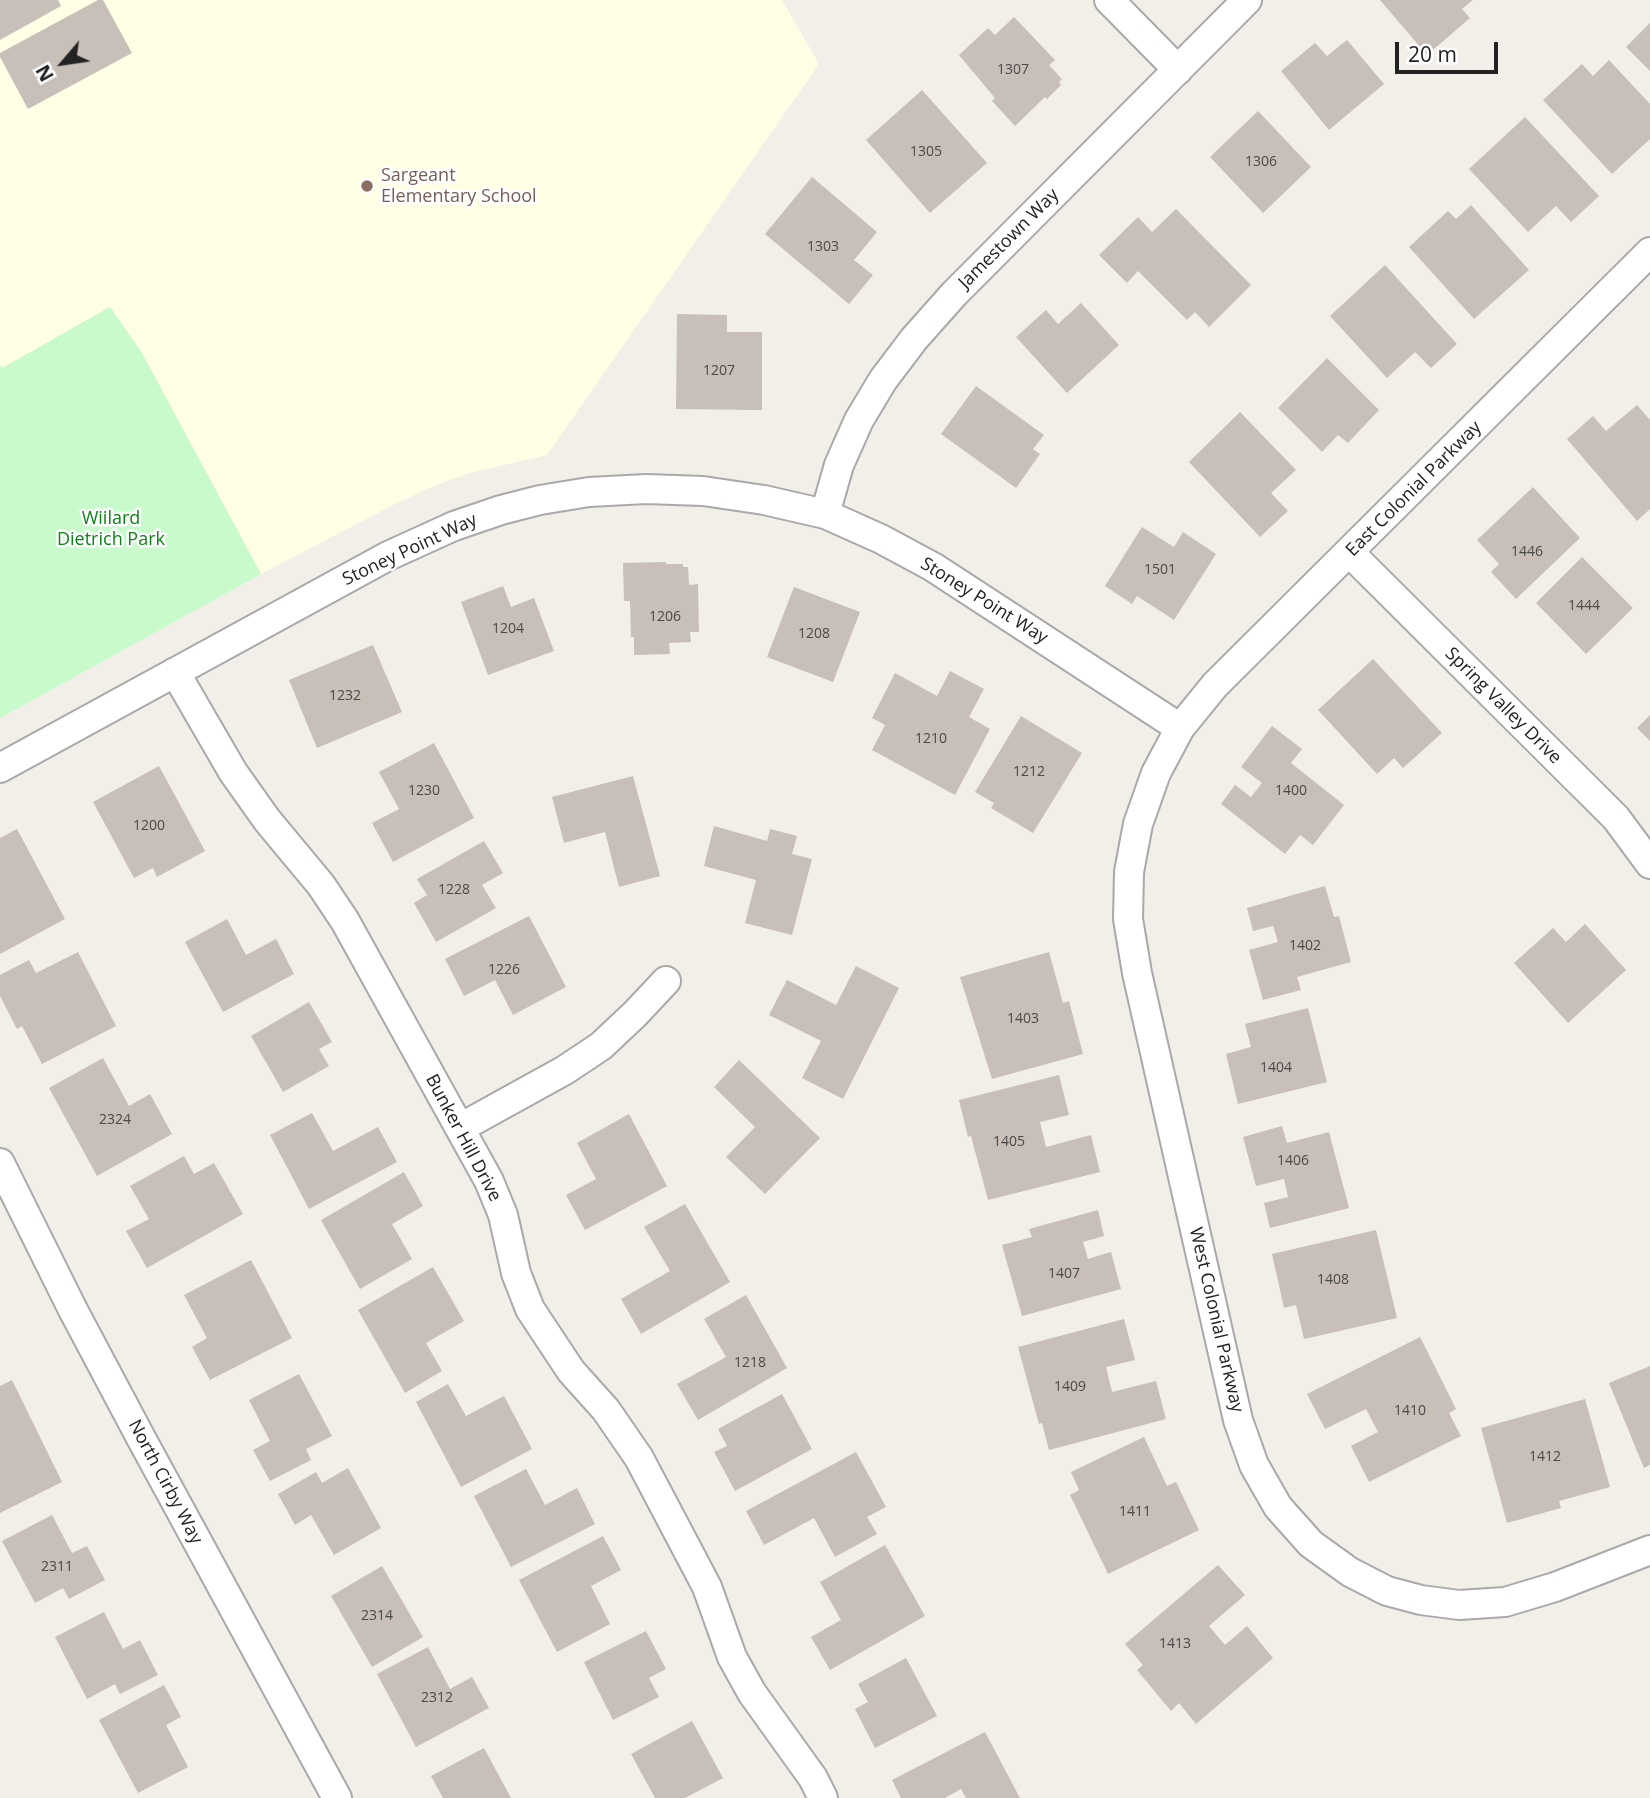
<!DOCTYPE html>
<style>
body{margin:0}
#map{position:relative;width:1650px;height:1798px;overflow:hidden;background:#f2efe9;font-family:"Open Sans",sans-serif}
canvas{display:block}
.north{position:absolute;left:28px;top:28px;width:70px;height:70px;-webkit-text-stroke:5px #fff;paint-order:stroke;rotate:241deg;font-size:19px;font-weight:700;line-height:28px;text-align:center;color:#222}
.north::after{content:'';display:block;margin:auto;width:24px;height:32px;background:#222;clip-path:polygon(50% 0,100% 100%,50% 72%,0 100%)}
.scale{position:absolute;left:1395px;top:42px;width:103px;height:32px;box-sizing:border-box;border:4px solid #222;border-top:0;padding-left:9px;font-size:21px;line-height:24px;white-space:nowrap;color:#222;-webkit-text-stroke:5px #fff;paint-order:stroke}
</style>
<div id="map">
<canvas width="1650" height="1798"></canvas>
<div class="north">N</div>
<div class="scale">20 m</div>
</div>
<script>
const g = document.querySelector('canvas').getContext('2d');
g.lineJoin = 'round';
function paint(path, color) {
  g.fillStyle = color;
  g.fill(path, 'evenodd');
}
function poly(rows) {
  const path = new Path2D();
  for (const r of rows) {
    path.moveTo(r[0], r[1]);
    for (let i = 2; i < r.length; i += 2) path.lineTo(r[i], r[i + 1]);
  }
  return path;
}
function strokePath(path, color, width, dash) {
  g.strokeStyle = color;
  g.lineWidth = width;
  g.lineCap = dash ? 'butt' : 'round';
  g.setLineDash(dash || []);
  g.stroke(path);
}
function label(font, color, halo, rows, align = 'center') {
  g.font = font + ' "Open Sans",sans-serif';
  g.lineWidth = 5;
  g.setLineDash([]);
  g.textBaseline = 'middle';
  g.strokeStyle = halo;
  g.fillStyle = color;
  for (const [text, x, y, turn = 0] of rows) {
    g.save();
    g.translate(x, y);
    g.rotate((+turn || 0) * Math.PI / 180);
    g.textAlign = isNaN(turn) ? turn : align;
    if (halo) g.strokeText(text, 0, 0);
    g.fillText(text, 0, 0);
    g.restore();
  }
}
const education = poly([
 [0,0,782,0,819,64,547,455,470,473,439,484,397,503,261,574,142,353,110,307,2,368,0,365]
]);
const park = poly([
 [110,307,142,353,261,574,0,718,0,365,2,368]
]);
const building = poly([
 [0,0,58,0,61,6,0,40],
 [98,0,103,0,132,53,28,109,0,57,0,53],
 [1380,0,1473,0,1462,9,1470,18,1427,55],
 [1014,17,1055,60,1049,65,1062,79,1059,82,1061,85,1047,99,1045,97,1015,126,992,101,995,98,959,55,988,28,995,35],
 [1650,23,1650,71,1626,47],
 [1347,40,1384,84,1329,130,1281,71,1315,43,1327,56],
 [1609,60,1650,104,1650,139,1612,174,1543,100,1582,64,1593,76],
 [922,90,987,163,930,213,866,140],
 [1258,111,1311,167,1263,213,1210,157],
 [1525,117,1599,196,1571,222,1556,206,1528,232,1469,169],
 [812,177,877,232,854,260,873,275,849,304,765,234],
 [1471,205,1529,270,1474,319,1409,247,1448,211,1456,219],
 [1176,209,1251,285,1209,327,1195,312,1187,320,1138,271,1127,283,1099,255,1138,217,1152,232],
 [1385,265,1457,344,1431,368,1415,352,1387,378,1330,316],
 [1081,303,1119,345,1067,393,1016,337,1046,310,1058,324],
 [677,314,727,315,727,332,762,332,762,410,676,409],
 [1327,358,1379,410,1348,443,1338,435,1322,452,1278,408],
 [976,386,1044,435,1033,449,1040,454,1016,488,941,434],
 [1637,405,1650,420,1650,509,1637,521,1567,439,1593,416,1606,431],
 [1240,412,1296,470,1271,493,1288,511,1260,537,1189,462],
 [1533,487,1580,538,1516,599,1491,572,1499,564,1477,540],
 [1142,527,1174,547,1183,532,1216,554,1174,620,1137,596,1132,604,1105,586],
 [1582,557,1633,608,1586,654,1536,603],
 [666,562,666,564,683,564,683,567,688,567,689,585,698,584,699,632,690,632,691,642,669,643,670,654,634,655,634,637,631,637,630,601,624,601,623,563],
 [503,586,511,607,534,598,554,651,488,675,461,602],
 [794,587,860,612,833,682,767,657],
 [373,645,402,712,317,748,289,680],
 [1373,659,1442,733,1403,768,1394,758,1377,774,1318,710],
 [950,671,984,689,969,717,990,729,955,795,872,750,885,725,872,718,895,673,937,696],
 [1650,715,1650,741,1637,728],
 [1021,716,1082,753,1033,833,991,808,994,803,975,792],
 [1272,726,1302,749,1291,763,1344,805,1313,845,1300,835,1285,854,1221,804,1235,785,1251,797,1262,783,1241,767],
 [434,743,474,818,393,862,372,823,399,809,379,772],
 [159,766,205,851,157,877,153,868,134,878,93,802],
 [633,776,660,876,619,887,605,832,564,843,552,797],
 [714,826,767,841,770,829,797,836,792,854,812,859,792,935,745,923,756,880,704,866],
 [17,829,65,919,0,954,0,838],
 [484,841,503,873,482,885,496,908,436,942,414,903,427,895,417,879],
 [1325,886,1334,917,1339,916,1351,962,1297,977,1301,990,1263,1000,1249,950,1278,942,1273,926,1253,931,1247,908],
 [529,916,566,987,513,1015,495,980,464,996,445,959],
 [227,919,246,955,276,939,294,974,223,1012,185,942],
 [1585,924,1626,970,1568,1023,1514,963,1553,928,1566,942],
 [78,952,116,1026,42,1064,22,1026,17,1029,0,996,0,975,29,960,36,973],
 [1049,952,1063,1003,1069,1001,1083,1054,992,1079,960,977],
 [856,966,899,988,843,1099,802,1078,821,1041,769,1015,787,980,836,1005],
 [309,1002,332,1042,319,1049,329,1066,283,1092,251,1036],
 [1308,1008,1327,1082,1238,1104,1226,1054,1251,1047,1245,1024],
 [103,1058,129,1106,150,1094,172,1134,97,1176,49,1088],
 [739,1060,820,1138,765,1194,726,1157,755,1127,714,1087],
 [1059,1075,1069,1115,1040,1122,1046,1147,1091,1135,1100,1172,988,1200,971,1136,968,1137,959,1100],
 [312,1113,333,1151,378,1127,397,1162,309,1209,270,1135],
 [629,1114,667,1186,585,1230,566,1195,596,1179,577,1143],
 [1282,1126,1287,1143,1329,1132,1349,1208,1270,1228,1264,1203,1288,1197,1284,1179,1256,1186,1243,1137],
 [184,1156,194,1174,214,1163,243,1214,147,1268,126,1231,149,1219,130,1186],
 [404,1172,423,1206,392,1224,412,1259,360,1289,321,1220],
 [685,1204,730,1282,641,1334,621,1299,670,1271,644,1227],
 [1098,1210,1104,1236,1083,1242,1088,1259,1111,1252,1121,1289,1022,1316,1002,1245,1032,1237,1029,1229],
 [1376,1230,1397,1318,1304,1339,1296,1305,1284,1308,1272,1254],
 [251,1260,292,1338,210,1380,192,1347,207,1338,184,1295],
 [433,1267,464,1321,426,1343,442,1371,405,1393,358,1310],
 [746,1295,787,1368,698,1420,677,1384,726,1357,704,1319],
 [1124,1319,1135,1360,1106,1367,1112,1392,1156,1381,1166,1419,1049,1450,1042,1423,1039,1424,1018,1347],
 [1420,1337,1456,1409,1449,1413,1461,1436,1369,1482,1351,1446,1378,1432,1366,1409,1325,1429,1307,1394],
 [1650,1366,1650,1465,1644,1468,1609,1383],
 [299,1374,332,1436,306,1449,311,1460,270,1481,253,1450,270,1441,249,1400],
 [12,1380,62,1482,0,1513,0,1386],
 [448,1384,466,1416,504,1396,532,1449,461,1487,416,1402],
 [782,1394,812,1449,735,1491,714,1452,727,1446,718,1429],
 [1585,1399,1610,1487,1559,1501,1561,1508,1507,1523,1481,1428],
 [1144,1437,1167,1486,1176,1482,1199,1530,1108,1574,1070,1495,1079,1490,1071,1472],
 [856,1452,886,1507,867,1517,877,1534,835,1557,814,1518,764,1545,746,1511],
 [348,1468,381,1528,334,1555,311,1515,295,1525,278,1494,316,1472,322,1483],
 [526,1469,545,1505,577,1488,595,1524,511,1567,474,1496],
 [52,1515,72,1553,87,1546,105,1580,69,1599,63,1588,35,1603,2,1541],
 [603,1536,621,1570,591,1586,610,1624,557,1652,519,1580],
 [885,1545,925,1616,830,1670,811,1637,841,1620,820,1582],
 [1218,1565,1245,1595,1209,1626,1225,1645,1247,1626,1273,1658,1196,1724,1179,1703,1171,1711,1137,1670,1143,1665,1125,1644],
 [382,1566,423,1637,372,1667,331,1596],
 [104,1612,123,1649,140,1640,158,1675,120,1694,115,1684,87,1699,55,1637],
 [646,1631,666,1669,649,1678,659,1697,613,1720,584,1662],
 [428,1647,450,1689,472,1677,489,1708,416,1747,377,1674],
 [906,1658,937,1716,875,1748,855,1709,868,1702,858,1684],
 [164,1685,181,1717,166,1725,188,1767,138,1793,99,1720],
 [692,1721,723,1778,685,1798,655,1798,631,1754],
 [985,1732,1020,1798,966,1798,961,1789,945,1798,901,1798,892,1780],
 [484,1748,511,1798,443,1798,431,1776]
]);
const street = poly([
 [1109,0,1178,70],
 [1650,252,1215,685,1180,728,1156,773,1138,824,1129,872,1128,919,1137,973,1238,1420,1254,1465,1278,1507,1311,1544,1350,1572,1387,1591,1421,1600,1459,1605,1505,1602,1555,1587,1650,1550],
 [825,514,839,465,859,420,883,380,914,339,954,294,1247,0],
 [1350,553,1616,818,1650,864],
 [175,672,233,772,267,820,321,885,345,921,489,1181,503,1215,516,1273,530,1309,571,1371,606,1410,639,1458,707,1587,732,1657,752,1693,813,1778,823,1798],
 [0,768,388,556,454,526,501,510,540,500,589,492,646,489,703,491,764,500,825,514,881,539,933,567,1180,728],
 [460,1128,565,1070,601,1046,635,1014,666,981],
 [0,1163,73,1310,141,1438,337,1798]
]);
const markers = [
 [367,186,7,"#8d6e63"]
];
const numberNames = [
 ["1307",1013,70],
 ["1305",926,152],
 ["1306",1261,162],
 ["1303",823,247],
 ["1207",719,371],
 ["1446",1527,552],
 ["1501",1160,570],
 ["1444",1584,606],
 ["1206",665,617],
 ["1204",508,629],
 ["1208",814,634],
 ["1232",345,696],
 ["1210",931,739],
 ["1212",1029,772],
 ["1230",424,791],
 ["1400",1291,791],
 ["1200",149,826],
 ["1228",454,890],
 ["1402",1305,946],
 ["1226",504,970],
 ["1403",1023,1019],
 ["1404",1276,1068],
 ["2324",115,1120],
 ["1405",1009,1142],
 ["1406",1293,1161],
 ["1407",1064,1274],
 ["1408",1333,1280],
 ["1218",750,1363],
 ["1409",1070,1387],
 ["1410",1410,1411],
 ["1412",1545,1457],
 ["1411",1135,1512],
 ["2311",57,1567],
 ["2314",377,1616],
 ["1413",1175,1644],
 ["2312",437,1698]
];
const educationNames = [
 ["Sargeant",381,176],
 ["Elementary School",381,197]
];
const streetNames = [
 ["Jamestown Way",1009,239,-45],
 ["East Colonial Parkway",1414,489,-45],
 ["Stoney Point Way",410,550,-25],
 ["Stoney Point Way",984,601,32],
 ["Spring Valley Drive",1503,706,45],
 ["Bunker Hill Drive",463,1138,62],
 ["West Colonial Parkway",1216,1320,77],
 ["North Cirby Way",165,1482,62]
];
const parkNames = [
 ["Wiilard",111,519],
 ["Dietrich Park",111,540]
];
paint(education, '#ffffe5');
paint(park, '#c8facc');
paint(building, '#c7bfb8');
strokePath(street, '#a9a9a9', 32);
strokePath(street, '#fff', 28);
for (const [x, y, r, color] of markers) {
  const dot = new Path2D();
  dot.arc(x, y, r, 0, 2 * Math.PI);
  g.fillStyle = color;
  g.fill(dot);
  strokePath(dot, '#fff', 2.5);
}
label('14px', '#4b4948', null, numberNames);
label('18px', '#785e54', '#fff', educationNames, 'left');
label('18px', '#222', '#fff', streetNames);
label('18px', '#0c8416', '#fff', parkNames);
</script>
